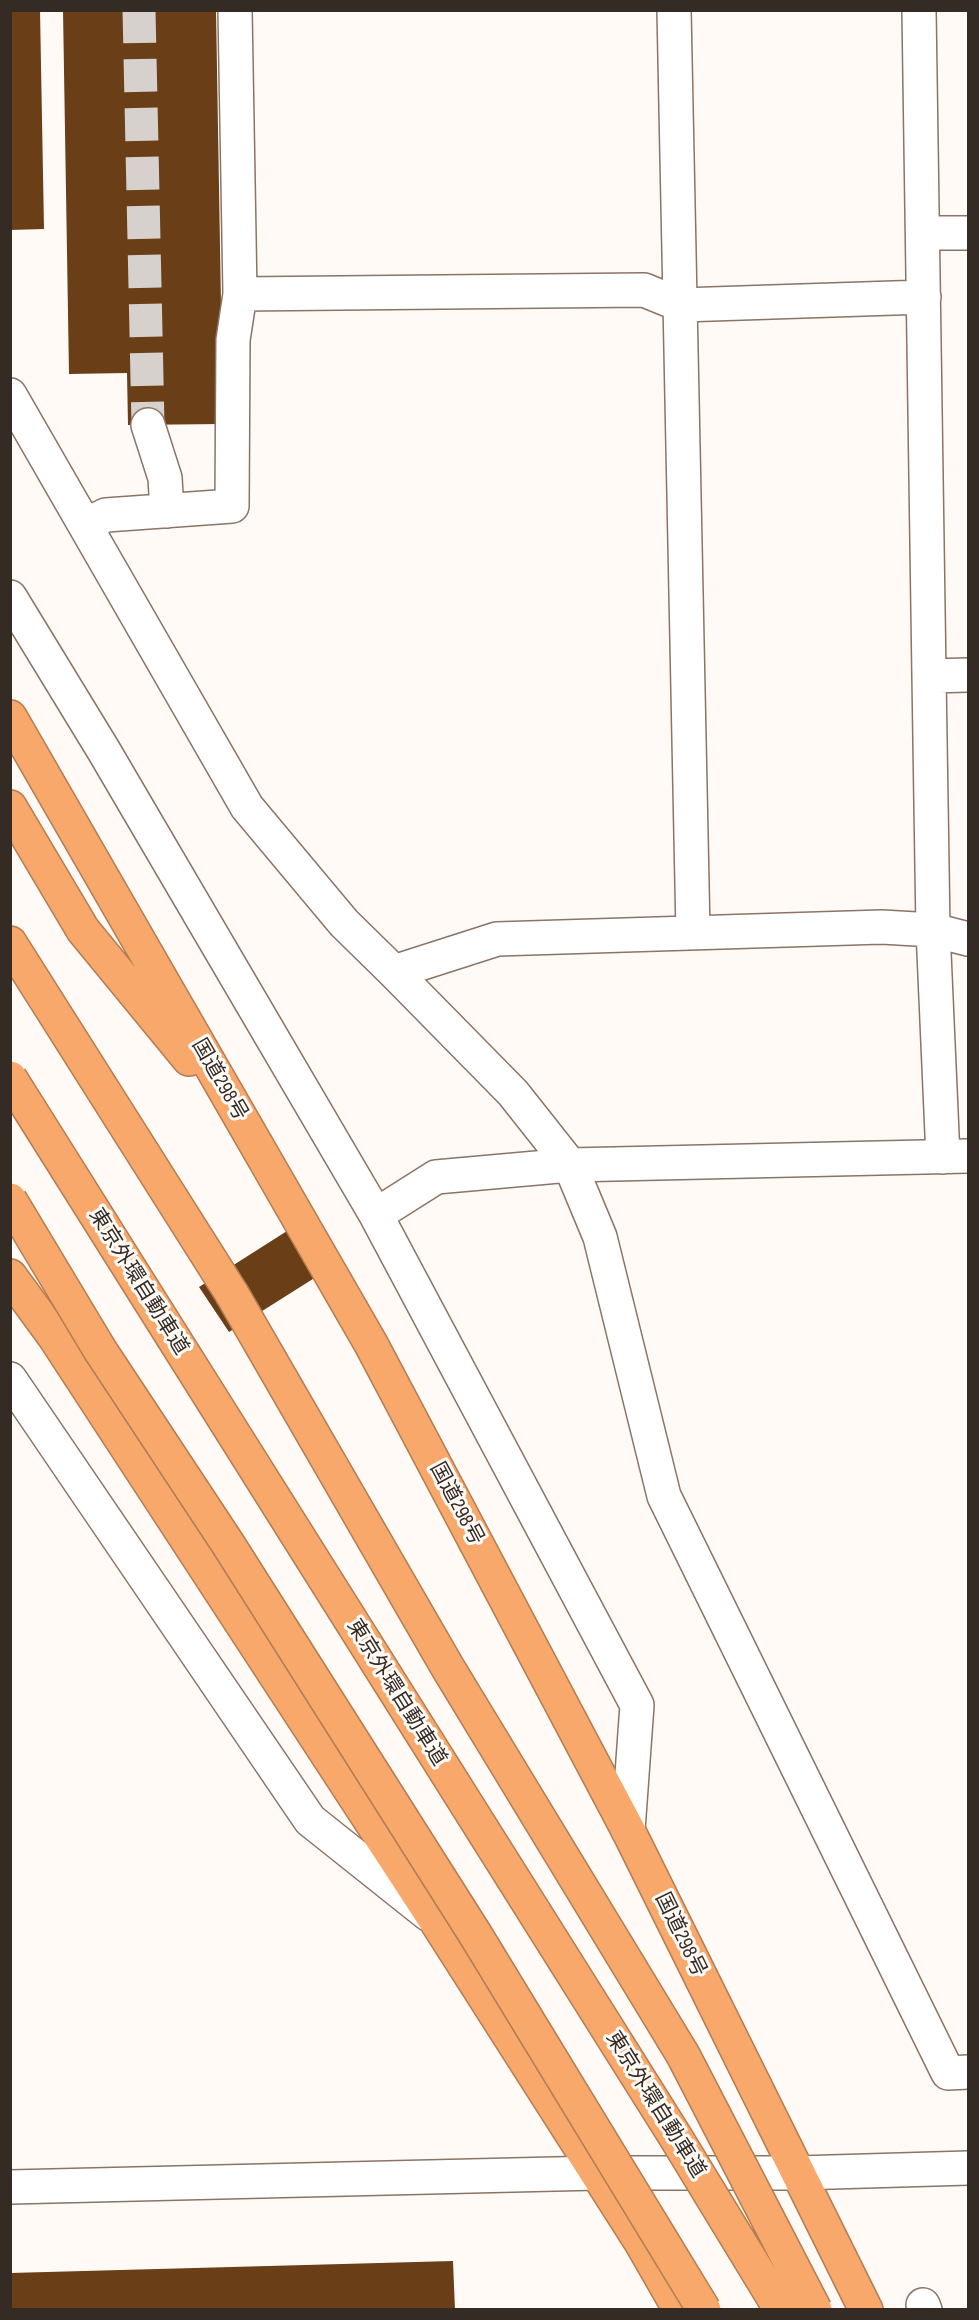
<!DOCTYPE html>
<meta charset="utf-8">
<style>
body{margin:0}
#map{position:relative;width:979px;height:2320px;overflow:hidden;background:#fffaf6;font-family:"Sofia Sans Condensed",sans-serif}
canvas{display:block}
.frame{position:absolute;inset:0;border:12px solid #342b24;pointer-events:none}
</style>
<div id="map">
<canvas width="979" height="2320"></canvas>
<div class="frame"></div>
</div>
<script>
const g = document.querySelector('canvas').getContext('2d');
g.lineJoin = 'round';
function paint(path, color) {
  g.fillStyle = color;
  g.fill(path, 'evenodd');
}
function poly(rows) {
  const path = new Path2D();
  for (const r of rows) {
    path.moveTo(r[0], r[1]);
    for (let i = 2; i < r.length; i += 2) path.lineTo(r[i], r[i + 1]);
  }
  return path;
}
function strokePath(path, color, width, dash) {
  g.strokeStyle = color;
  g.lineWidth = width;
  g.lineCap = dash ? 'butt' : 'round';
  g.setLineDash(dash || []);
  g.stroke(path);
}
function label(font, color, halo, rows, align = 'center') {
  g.font = font + ' "Sofia Sans Condensed","Noto Sans JP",sans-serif';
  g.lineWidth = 6;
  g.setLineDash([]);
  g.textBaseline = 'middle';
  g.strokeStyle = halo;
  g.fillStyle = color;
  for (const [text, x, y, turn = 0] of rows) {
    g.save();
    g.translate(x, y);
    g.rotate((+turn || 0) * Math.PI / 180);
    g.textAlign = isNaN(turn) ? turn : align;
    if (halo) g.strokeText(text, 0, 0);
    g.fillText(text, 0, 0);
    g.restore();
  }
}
const building = poly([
 [10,10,40,10,44,229,10,230],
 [63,10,216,10,223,424,128,425,127,373,69,374],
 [287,1231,316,1277,229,1332,199,1287],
 [453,2261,455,2310,10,2310,10,2273]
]);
const minorTunnel = poly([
 [139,10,148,425]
]);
const minor = poly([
 [235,10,240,294],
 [674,10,693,933],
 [919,10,929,676],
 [923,233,968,233],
 [10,395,247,807,344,923,394,972],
 [148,425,165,478,167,511],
 [85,525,106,515,232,506,233,340,240,294,644,290,681,305,924,297],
 [10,597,104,751,376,1215,637,1705,628,1830],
 [968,939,933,930,882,927,497,939,394,972,513,1093,570,1165,600,1237,664,1496,948,2073,968,2072],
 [943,1157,933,930,929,676,968,675],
 [376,1215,436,1177,570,1165,968,1156],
 [10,1379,310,1820,428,1914],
 [10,2187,597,2173,798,2173,968,2168],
 [923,2305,925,2310]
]);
const highway = poly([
 [10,717,371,1344,628,1830,866,2310],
 [10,807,83,930,189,1059],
 [10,943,232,1294],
 [10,1276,54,1336,436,1921,641,2242,680,2310]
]);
const highwayBridge = poly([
 [10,1078,675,2136,781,2310],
 [10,1200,100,1350,228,1544,475,1934,704,2310],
 [232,1294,448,1668,683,2055,815,2310]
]);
const streetNames = [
 ["国道298号",219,1080,60],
 ["東京外環自動車道",138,1282,58],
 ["国道298号",456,1504,62],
 ["東京外環自動車道",396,1693,58],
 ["国道298号",680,1935,64],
 ["東京外環自動車道",655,2105,58]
];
paint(building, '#6a3e17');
strokePath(minorTunnel, '#d6d1cc', 33, [33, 16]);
strokePath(minor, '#8a7465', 36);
strokePath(highway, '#b37c52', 36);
strokePath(minor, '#fff', 33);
strokePath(highway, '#f7a86a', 33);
strokePath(highwayBridge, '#b37c52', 36, []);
strokePath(highwayBridge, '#f7a86a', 33);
label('21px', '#342b24', '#fffaf6', streetNames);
</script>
